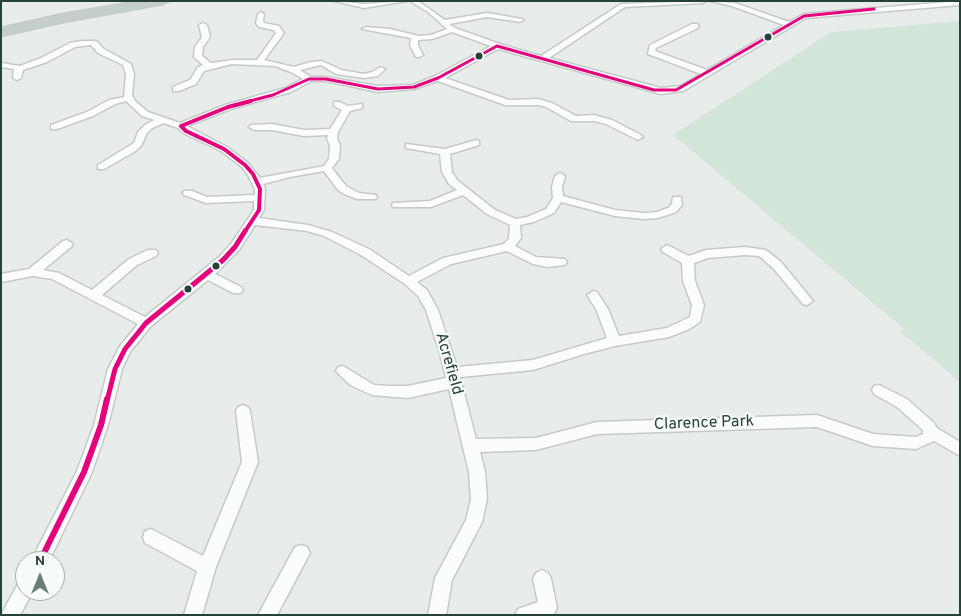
<!DOCTYPE html>
<style>
body{margin:0}
#map{position:relative;width:961px;height:616px;overflow:hidden;background:#e8edeb;font-family:Overpass,sans-serif}
canvas{display:block}
.frame{position:absolute;inset:0;border:2px solid #24423a;pointer-events:none}
.north{position:absolute;left:15px;top:551px;width:50px;height:50px;box-sizing:border-box;background:#f7fbf9;border:1px solid #a3b1ad;border-radius:50%;rotate:0deg;font-size:14px;font-weight:700;line-height:20px;text-align:center;color:#24423a}
.north::after{content:'';display:block;margin:auto;width:18px;height:22px;background:#697e78;clip-path:polygon(50% 0,100% 100%,50% 72%,0 100%)}
</style>
<div id="map">
<canvas width="961" height="616"></canvas>
<div class="frame"></div>
<div class="north">N</div>
</div>
<script>
const g = document.querySelector('canvas').getContext('2d');
g.lineJoin = 'round';
function paint(path, color) {
  g.fillStyle = color;
  g.fill(path, 'evenodd');
}
function poly(rows) {
  const path = new Path2D();
  for (const r of rows) {
    path.moveTo(r[0], r[1]);
    for (let i = 2; i < r.length; i += 2) path.lineTo(r[i], r[i + 1]);
  }
  return path;
}
function strokePath(path, color, width, dash) {
  g.strokeStyle = color;
  g.lineWidth = width;
  g.lineCap = dash ? 'butt' : 'round';
  g.setLineDash(dash || []);
  g.stroke(path);
}
function label(font, color, halo, rows, align = 'center') {
  g.font = font + ' Overpass,sans-serif';
  g.lineWidth = 4.5;
  g.setLineDash([]);
  g.textBaseline = 'middle';
  g.strokeStyle = halo;
  g.fillStyle = color;
  for (const [text, x, y, turn = 0] of rows) {
    g.save();
    g.translate(x, y);
    g.rotate((+turn || 0) * Math.PI / 180);
    g.textAlign = isNaN(turn) ? turn : align;
    if (halo) g.strokeText(text, 0, 0);
    g.fillText(text, 0, 0);
    g.restore();
  }
}
const green = poly([
 [960,21,960,382,901,332,904,329,673,135,831,32]
]);
const minor = poly([
 [334,1,364,4,407,1,364,8,334,1],
 [410,1,418,1,445,20,487,13,522,19,524,20,520,22,487,17,449,24,455,28,500,44,541,56,621,4,706,1,703,3,625,7,549,58,661,88,681,86,701,74,648,54,650,45,692,24,698,24,698,28,656,48,655,51,707,70,784,25,732,6,710,1,735,3,789,22,804,14,960,1,960,5,806,18,683,91,661,94,498,49,445,78,509,100,538,99,552,103,576,116,594,115,612,120,641,135,643,137,638,140,606,124,594,121,571,121,546,107,538,105,505,105,438,81,414,89,378,92,326,81,311,81,291,92,231,109,187,126,227,147,248,163,260,178,324,166,329,159,330,145,327,139,328,135,304,136,272,130,254,130,249,127,251,125,272,124,304,130,330,129,342,110,334,106,334,102,340,102,348,106,362,104,362,108,350,111,338,132,337,139,340,145,339,159,332,168,346,186,359,193,376,195,377,197,376,199,357,199,344,194,338,190,324,171,290,177,263,184,265,189,264,210,259,218,308,225,332,232,369,249,409,276,443,258,504,244,509,238,510,225,487,214,463,195,431,207,393,207,392,205,393,203,430,201,457,190,449,184,442,172,440,154,406,148,406,144,445,149,476,140,479,141,479,145,450,154,452,172,457,180,495,210,516,219,527,217,546,209,553,198,552,187,555,176,560,173,565,176,562,187,563,196,615,210,644,213,657,212,668,208,672,204,673,197,681,197,682,205,676,212,658,218,644,219,615,216,561,202,554,213,534,222,520,225,521,238,515,246,536,257,565,259,567,262,565,265,548,267,533,264,507,251,451,264,417,282,427,290,438,310,457,367,533,360,607,338,596,309,587,295,593,291,597,292,608,309,619,336,667,328,690,317,692,305,683,281,682,263,663,252,661,249,667,245,689,256,706,250,745,247,766,250,781,262,813,301,807,305,803,304,773,268,759,256,745,255,708,258,694,263,695,281,704,305,700,322,689,329,669,337,615,346,584,354,533,370,460,377,476,439,536,438,597,422,817,415,873,434,916,437,923,434,923,430,897,407,874,394,872,390,874,386,879,385,907,399,933,422,937,428,960,442,960,456,934,441,916,449,873,446,817,427,597,434,536,450,480,452,485,472,487,499,482,522,452,580,446,615,428,615,435,578,466,520,471,499,469,472,449,389,408,398,372,395,350,385,336,371,338,367,343,366,374,385,390,386,408,386,446,378,439,350,426,310,418,296,405,284,361,255,324,236,307,231,255,225,239,250,215,274,241,287,243,290,241,293,233,293,208,280,151,326,130,352,122,369,108,425,92,472,49,561,31,561,77,471,94,425,108,369,120,346,138,324,52,279,33,276,1,282,1,274,29,269,63,241,67,240,73,244,71,247,43,270,59,273,92,290,129,259,148,250,156,250,158,253,156,256,137,265,102,295,145,317,219,257,231,244,254,210,254,201,206,203,184,195,183,193,184,191,192,191,207,197,255,195,255,189,248,175,242,167,221,151,183,133,178,128,164,123,152,128,147,133,141,146,134,152,104,169,98,169,98,165,134,143,138,132,146,124,155,120,142,116,126,101,115,104,93,116,57,129,51,129,51,125,87,112,109,100,124,97,126,74,123,65,98,53,91,45,75,47,47,62,23,70,21,78,17,80,13,78,14,69,1,67,1,63,20,66,41,58,70,43,82,41,96,41,104,49,131,64,134,74,132,95,135,101,148,112,180,123,225,105,285,88,303,79,291,72,275,66,232,64,204,71,196,84,179,91,173,91,173,87,190,80,198,67,203,65,194,57,195,47,202,37,199,25,203,23,207,25,210,37,203,47,202,56,211,63,232,60,257,60,276,33,274,30,259,27,256,23,258,14,261,12,264,14,263,21,264,23,279,26,284,33,264,60,294,67,311,62,322,61,341,70,364,74,372,72,381,67,385,69,378,76,364,78,336,74,321,65,300,70,311,77,326,77,378,86,413,85,435,76,491,46,452,32,432,39,418,40,418,45,423,55,419,57,416,57,410,45,411,38,362,29,366,27,390,29,419,36,431,35,447,29,428,12,410,1],
 [243,405,248,407,250,411,258,462,216,567,202,615,184,615,197,571,145,543,143,537,145,531,151,529,203,556,242,462,236,411,238,407,243,405],
 [301,545,307,547,310,553,277,615,258,615,295,547,301,545],
 [542,570,548,573,551,579,557,608,554,614,515,615,518,609,538,602,533,579,536,573,542,570],
 [25,579,25,591,33,591,20,615,1,615,19,582,25,579]
]);
const trunk = poly([
 [141,1,169,1,163,4,63,22,1,36,1,28,63,14,141,1]
]);
const bus1Far3 = poly([
 [246,102,273,95,309,79,326,79,378,89,414,87,438,78,497,46,654,90,676,90,804,16,874,9]
]);
const bus1Far2 = poly([
 [244,233,259,210,260,189,253,174,245,165,224,149,186,131,181,126,228,107,251,101]
]);
const bus1Far1 = poly([
 [107,401,115,369,125,349,146,323,223,260,235,247,245,231]
]);
const bus1 = poly([
 [40,561,84,472,101,425,107,399]
]);
const markers = [
 [768,37,4.5,"#24423a"],
 [479,56,4.5,"#24423a"],
 [216,266,4.5,"#24423a"],
 [188,289,4.5,"#24423a"]
];
const streetNames = [
 ["Acrefield",448,364,74],
 ["Clarence Park",704,424,-2]
];
paint(green, '#d1e6d8');
strokePath(minor, '#c5cac8', 3);
strokePath(trunk, '#c3ccc9', 3);
paint(minor, '#fcfcfc');
paint(trunk, '#c6cecc');
strokePath(bus1Far3, '#e5007d', 3);
strokePath(bus1Far2, '#e5007d', 4);
strokePath(bus1Far1, '#e5007d', 5);
strokePath(bus1, '#e5007d', 6);
for (const [x, y, r, color] of markers) {
  const dot = new Path2D();
  dot.arc(x, y, r, 0, 2 * Math.PI);
  g.fillStyle = color;
  g.fill(dot);
  strokePath(dot, '#f7fbf9', 2);
}
label('16px', '#24423a', '#f7fbf9', streetNames);
</script>
